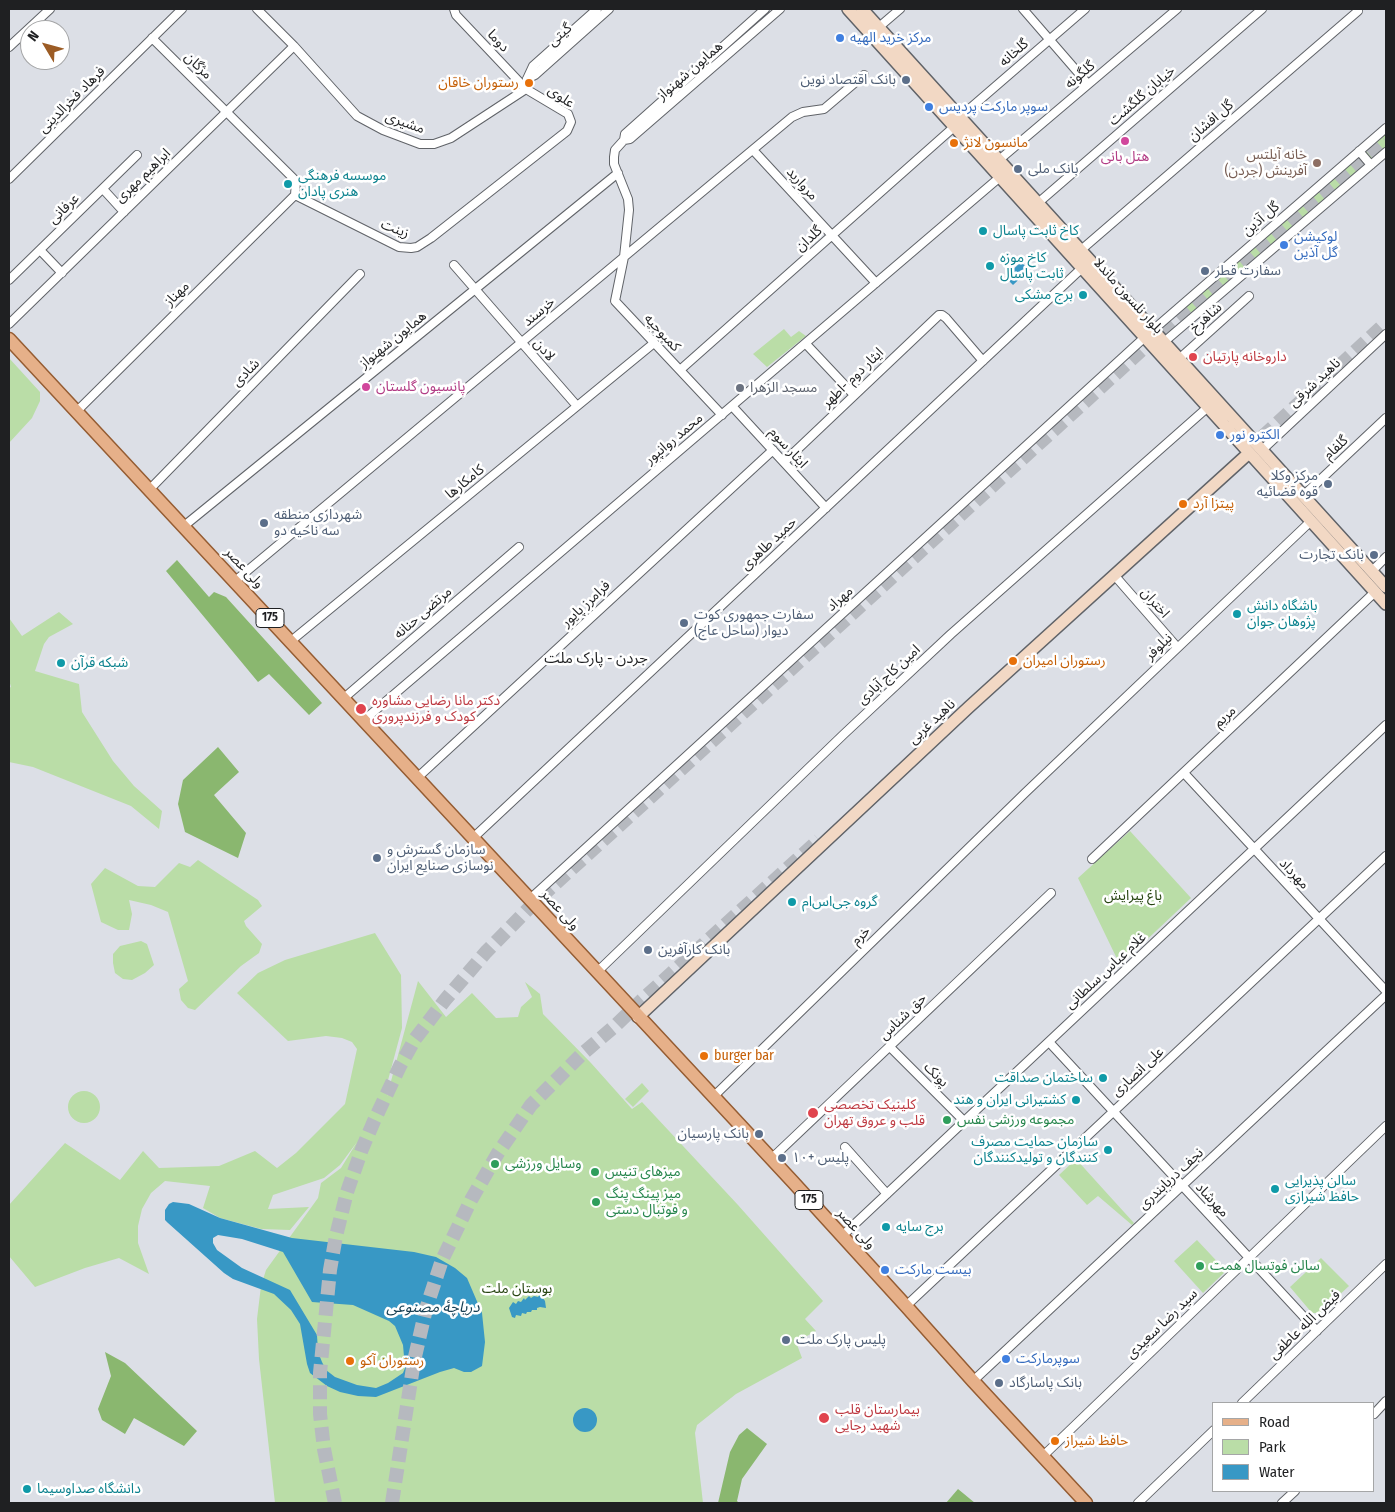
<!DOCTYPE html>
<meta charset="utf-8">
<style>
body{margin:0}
#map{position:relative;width:1395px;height:1512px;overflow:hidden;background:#dcdfe6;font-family:"Fira Sans Condensed",sans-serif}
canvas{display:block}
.frame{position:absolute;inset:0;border:10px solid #1f2022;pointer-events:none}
.legend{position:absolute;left:1212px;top:1402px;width:162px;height:90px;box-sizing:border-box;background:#fff;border:1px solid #a5a6a7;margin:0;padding:6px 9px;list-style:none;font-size:15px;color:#1f2022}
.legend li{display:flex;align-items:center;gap:10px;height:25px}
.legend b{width:25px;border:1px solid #a5a6a7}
.north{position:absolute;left:20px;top:20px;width:50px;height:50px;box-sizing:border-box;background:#fff;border:1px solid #a5a6a7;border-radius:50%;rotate:307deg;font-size:14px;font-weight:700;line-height:20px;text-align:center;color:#1f2022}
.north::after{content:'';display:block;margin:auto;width:18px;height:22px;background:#9c5c25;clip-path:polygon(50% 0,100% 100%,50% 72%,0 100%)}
</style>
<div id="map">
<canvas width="1395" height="1512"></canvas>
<div class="frame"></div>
<ul class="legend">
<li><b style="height:6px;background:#e6b089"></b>Road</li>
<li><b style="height:14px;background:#badda7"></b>Park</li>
<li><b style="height:14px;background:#3898c5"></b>Water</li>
</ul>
<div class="north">N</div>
</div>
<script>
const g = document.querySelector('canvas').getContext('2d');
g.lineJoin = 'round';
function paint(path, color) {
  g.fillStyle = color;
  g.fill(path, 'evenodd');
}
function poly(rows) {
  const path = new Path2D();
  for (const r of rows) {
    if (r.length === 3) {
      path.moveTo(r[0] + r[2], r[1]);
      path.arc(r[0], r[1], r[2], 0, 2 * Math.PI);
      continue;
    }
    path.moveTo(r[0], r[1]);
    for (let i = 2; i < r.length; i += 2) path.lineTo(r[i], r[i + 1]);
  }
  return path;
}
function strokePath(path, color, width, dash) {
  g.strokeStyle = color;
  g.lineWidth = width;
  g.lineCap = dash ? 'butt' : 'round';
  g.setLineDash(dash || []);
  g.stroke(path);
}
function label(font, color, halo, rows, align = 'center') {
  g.font = font + ' "Fira Sans Condensed","Noto Sans Arabic",sans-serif';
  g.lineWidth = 5;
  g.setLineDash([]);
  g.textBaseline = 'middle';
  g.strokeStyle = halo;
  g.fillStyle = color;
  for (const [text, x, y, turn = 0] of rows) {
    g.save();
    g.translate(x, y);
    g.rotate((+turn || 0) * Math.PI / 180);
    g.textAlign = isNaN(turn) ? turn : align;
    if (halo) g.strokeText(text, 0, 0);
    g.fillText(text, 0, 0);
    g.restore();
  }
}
const green = poly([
 [1386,132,1386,147,1183,322,1175,313],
 [784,329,791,337,799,331,806,336,767,367,753,354],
 [9,358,40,392,40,401,32,418,9,443],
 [59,612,73,624,49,637,44,644,35,671,79,684,82,712,113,761,134,786,162,811,159,829,131,806,33,767,9,762,9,688,11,687,9,680,9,618,22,636],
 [1130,831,1191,898,1120,965,1078,878],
 [198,860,258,900,262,906,244,921,246,926,262,944,259,953,241,966,195,1010,188,1008,181,1000,179,989,188,981,168,912,151,905,129,900,132,914,129,930,118,930,101,922,91,884,105,868,138,886,155,887,179,863,190,867],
 [375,933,401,975,402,1028,387,1084,387,1096,418,981,446,1017,472,993,496,1018,518,1017,521,1007,532,997,525,982,540,994,543,1014,591,1063,632,1109,642,1102,738,1205,823,1301,805,1319,816,1331,796,1342,802,1358,736,1394,697,1425,695,1433,703,1503,275,1503,259,1359,257,1319,261,1286,266,1270,318,1198,321,1183,341,1168,357,1142,340,1165,324,1178,273,1195,268,1209,309,1207,290,1230,261,1229,220,1218,203,1208,210,1186,165,1181,151,1193,142,1209,138,1226,138,1243,149,1274,119,1258,85,1268,35,1287,9,1256,9,1205,65,1143,120,1180,143,1151,159,1168,219,1166,255,1151,277,1168,296,1153,345,1104,357,1049,352,1042,342,1038,326,1036,288,1041,237,993,258,973,285,960],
 [141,941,147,944,154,965,145,973,132,980,123,979,115,973,113,963,113,954,120,946],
 [642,1083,649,1091,633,1107,625,1099],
 [84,1107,16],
 [1076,1159,1104,1190,1134,1223,1132,1225,1098,1196,1087,1205,1059,1175],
 [1197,1240,1226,1271,1203,1293,1174,1261],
 [1321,1258,1349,1286,1320,1313,1312,1313,1290,1287]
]);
const forest = poly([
 [177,560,209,597,214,592,226,597,322,703,309,715,269,674,258,682,166,571],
 [218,747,239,772,214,795,246,833,238,858,185,832,178,804,183,780],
 [105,1352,125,1363,197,1431,184,1446,134,1418,125,1434,102,1420,98,1409,111,1376],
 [747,1428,767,1444,742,1479,737,1501,739,1503,718,1503,730,1452,739,1435],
 [958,1489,975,1503,946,1503]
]);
const water = poly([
 [1021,262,1029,270,1013,285,1005,277],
 [173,1202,189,1204,220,1218,292,1238,414,1252,436,1257,455,1268,467,1278,482,1313,485,1342,482,1366,471,1372,464,1372,454,1368,440,1372,376,1397,358,1396,340,1392,327,1386,310,1373,307,1364,300,1324,291,1310,274,1294,233,1279,224,1273,168,1223,165,1220,165,1210,169,1204],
 [218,1235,242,1239,283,1252,312,1302,353,1305,389,1321,395,1326,403,1345,405,1368,403,1373,388,1383,376,1388,357,1385,335,1377,326,1370,322,1362,318,1352,317,1335,290,1290,242,1268,217,1250,213,1243,213,1238],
 [540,1294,545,1301,546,1308,540,1307,537,1308,537,1310,532,1310,531,1312,527,1312,526,1314,522,1313,521,1316,516,1315,515,1318,512,1317,509,1308,513,1302,516,1304,518,1301,521,1302,524,1298,525,1300,529,1296,531,1298,534,1296,538,1297],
 [585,1420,12]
]);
const highwayTunnel = poly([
 [1247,451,1386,323],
 [335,1503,324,1449,320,1414,320,1373,330,1270,336,1236,347,1192,362,1149,374,1121,400,1066,415,1039,445,1000,486,952,534,903,1145,347,1386,141],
 [392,1503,414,1361,426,1309,442,1260,471,1200,498,1153,531,1105,581,1055,615,1026,642,1000,819,840]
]);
const street = poly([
 [257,9,294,46,357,116,383,130,420,144,434,144,451,138,526,89],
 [1023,9,1088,84],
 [879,27,900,9],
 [152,38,296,181,295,195,399,247,411,248,417,247,431,238,567,131,571,122,568,114,526,89,456,15,454,9],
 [9,47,50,9],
 [527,79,535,75,609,9],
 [526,89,527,79,533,66,597,9],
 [960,117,1085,9],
 [624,140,615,150,614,157,614,164,628,199,629,210,624,257,615,301,722,415],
 [624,140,630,139,780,9],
 [624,140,625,134,765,9],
 [753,150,876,283],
 [1359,151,1371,165],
 [999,160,1177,9],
 [9,179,182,9],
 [103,189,124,212],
 [1038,203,1262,9],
 [40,250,62,273],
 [1081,250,1358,11],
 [454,265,577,406],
 [9,280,137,155],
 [9,324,294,46],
 [1153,330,1386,128],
 [1164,342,1386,152],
 [806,344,854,395],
 [1179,359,1249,296],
 [680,370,954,127],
 [732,406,826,508],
 [77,411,295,195],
 [1262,450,1386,334],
 [784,462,939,315,942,315,946,318,983,361],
 [150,489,360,274],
 [1303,496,1386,418],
 [184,526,618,173],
 [1372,571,1386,557],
 [1115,576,1177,647],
 [235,581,792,117,803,112,824,109,864,75],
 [291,641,654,343],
 [344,698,519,547],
 [364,720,1000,177],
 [1184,773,1386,991],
 [417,778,773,450],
 [473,838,1082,268],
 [1092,859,1375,592],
 [530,899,1145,337],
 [597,972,844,734,951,634,1208,407],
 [1049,1042,1317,1331],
 [890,1047,964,1121],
 [713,1097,1026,792,1311,521],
 [845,1147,887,1194],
 [771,1159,1051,893],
 [842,1236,1386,725],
 [906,1306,1386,856],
 [973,1381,1386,995],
 [1242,1403,1386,1264],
 [1374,1414,1386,1401],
 [1043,1456,1386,1126],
 [1138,1503,1214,1430],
 [1282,1503,1295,1491]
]);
const secondary = poly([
 [848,9,1386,604],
 [862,9,1386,587],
 [638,1017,969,707,1249,453]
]);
const primary = poly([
 [9,339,793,1182,906,1306,973,1381,1086,1503]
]);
const markers = [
 [840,38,5,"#3f7fe0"],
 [906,80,5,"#5c6f8a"],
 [529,83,5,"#e8710a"],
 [929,107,5,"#3f7fe0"],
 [1125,141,5,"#d1479c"],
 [954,143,5,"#e8710a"],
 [1317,163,5,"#8d6e63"],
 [1018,169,5,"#5c6f8a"],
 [288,184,5,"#0f9aa8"],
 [983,231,5,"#0f9aa8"],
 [1284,245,5,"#3f7fe0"],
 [990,266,5,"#0f9aa8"],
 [1205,271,5,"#5c6f8a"],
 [1083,295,5,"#0f9aa8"],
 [1193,357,5,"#e0444e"],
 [366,387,5,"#d1479c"],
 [740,388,5,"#6b7280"],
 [1220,435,5,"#3f7fe0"],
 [1328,484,5,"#5c6f8a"],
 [1183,504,5,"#e8710a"],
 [264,523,5,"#5c6f8a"],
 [1374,555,5,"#5c6f8a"],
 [1237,614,5,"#0f9aa8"],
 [684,623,5,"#5c6f8a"],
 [1013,661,5,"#e8710a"],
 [61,663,5,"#0f9aa8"],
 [361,709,6,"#e0444e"],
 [377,858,5,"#5c6f8a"],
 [792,902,5,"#0f9aa8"],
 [648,950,5,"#5c6f8a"],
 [704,1056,5,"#e8710a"],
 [1103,1078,5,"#0f9aa8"],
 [1076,1100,5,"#0f9aa8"],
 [813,1113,6,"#e0444e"],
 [947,1120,5,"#2e9e5b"],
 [759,1134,5,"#5c6f8a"],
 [1108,1150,5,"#0f9aa8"],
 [782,1158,5,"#5c6f8a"],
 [495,1164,5,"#2e9e5b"],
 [595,1172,5,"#2e9e5b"],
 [1275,1189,5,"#0f9aa8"],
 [596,1202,5,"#2e9e5b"],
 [886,1227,5,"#0f9aa8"],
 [1200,1266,5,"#2e9e5b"],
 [885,1270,5,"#3f7fe0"],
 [786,1340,5,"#5c6f8a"],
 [1006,1359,5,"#3f7fe0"],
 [350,1361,5,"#e8710a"],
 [999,1383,5,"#5c6f8a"],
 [824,1418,6,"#e0444e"],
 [1055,1441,5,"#e8710a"],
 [27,1489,5,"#0f9aa8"]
];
const shields = [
 [270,618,28],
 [809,1200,28]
];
const shieldNames = [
 ["175",270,618],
 ["175",809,1200]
];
const streetNames = [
 ["گیتی",560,35,-41],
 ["دوما",498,41,47],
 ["گلخانه",1014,53,-41],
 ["مژگان",198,66,44],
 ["همایون شهنواز",690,71,-41],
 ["گلگونه",1080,75,-40],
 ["خیابان گلگشت",1142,96,-41],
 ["علوی",561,97,35],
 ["فرهاد فخرالدینی",72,100,-45],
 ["گل‌ افشان",1211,121,-41],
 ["مشیری",405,123,20],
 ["ابراهیم مهری",143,176,-44],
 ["مروارید",802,184,48],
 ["عرفانی",64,209,-44],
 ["گل آذین",1261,219,-41],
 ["زینت",395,229,21],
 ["گلدان",809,239,-42],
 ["مهناز",177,294,-45],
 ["بلوار نلسون ماندلا",1128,296,48],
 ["خرسند",539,312,-40],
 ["شاهرخ",1206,318,-42],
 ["کمبوجیه",662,333,47],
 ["همایون شهنواز",393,340,-39],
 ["لادن",544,350,49],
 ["شادی",246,373,-46],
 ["ایثار دوم -اطهر",853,378,-44],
 ["ناهید شرقی",1315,383,-43],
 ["محمد روانپور",674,439,-40],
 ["ایثار سوم",788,448,48],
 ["گلفام",1336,448,-43],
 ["کامکارها",465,482,-39],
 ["حمید طاهری",769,544,-43],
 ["ولی عصر",244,568,47],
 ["مهراد",840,599,-42],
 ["اختران",1155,603,49],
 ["فرامرز پایور",586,604,-43],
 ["مرتضی حنانه",423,613,-41],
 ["نیلوفر",1159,647,-44],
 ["امین کاج آبادی",889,675,-43],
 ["مریم",1225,717,-43],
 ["ناهید غربی",932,722,-43],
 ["مهرداد",1294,874,47],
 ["ولی عصر",560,910,48],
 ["خرم",861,936,-44],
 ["غلام عباس سلطانی",1106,971,-43],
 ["حق شناس",903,1017,-44],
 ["علی انصاری",1138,1072,-43],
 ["پونک",936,1075,45],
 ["نجف دریابندری",1171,1179,-43],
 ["مهرشاد",1212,1200,47],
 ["ولی عصر",856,1229,48],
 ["سید رضا سعیدی",1162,1324,-44],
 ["فیض الله عاطفی",1305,1325,-44]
];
const shopNames = [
 ["مرکز خرید الهیه",850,38],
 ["سوپر مارکت پردیس",939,107],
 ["لوکیشن",1294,237],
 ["گل آذین",1294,253],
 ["الكترو نور",1230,435],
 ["بیست مارکت",895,1270],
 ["سوپرمارکت",1016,1359]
];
const serviceNames = [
 ["بانک اقتصاد نوین",896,80,"right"],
 ["بانک ملی",1028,169],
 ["سفارت قطر",1215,271],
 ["مرکز وکلا",1318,476,"right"],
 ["قوه قضائیه",1318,492,"right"],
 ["شهرداری منطقه",274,515],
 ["سه ناحیه دو",274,531],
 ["بانک تجارت",1364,555,"right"],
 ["سفارت جمهوری کوت",694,615],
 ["دیوار (ساحل عاج)",694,631],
 ["سازمان گسترش و",387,850],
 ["نوسازی صنایع ایران",387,866],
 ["بانک کارآفرین",658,950],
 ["بانک پارسیان",749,1134,"right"],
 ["پلیس +۱۰",792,1158],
 ["پلیس پارک ملت",796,1340],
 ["بانک پاسارگاد",1009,1383]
];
const foodNames = [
 ["رستوران خاقان",519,83,"right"],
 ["مانسون لانژ",964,143],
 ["پیتزا آرد",1193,504],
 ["رستوران امیران",1023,661],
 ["burger bar",714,1056],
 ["رستوران آکو",360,1361],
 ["حافظ شیراز",1065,1441]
];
const educationNames = [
 ["خانه آیلتس",1307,155],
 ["آفرینش (جردن)",1307,171]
];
const hotelNames = [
 ["هتل بانی",1125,157],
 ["پانسیون گلستان",376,387,"left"]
];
const cultureNames = [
 ["موسسه فرهنگی",298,176],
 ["هنری پادان",298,192],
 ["کاخ ثابت پاسال",993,231],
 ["کاخ موزه",1000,258],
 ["ثابت پاسال",1000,274],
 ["برج مشکی",1073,295,"right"],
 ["باشگاه دانش",1247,606],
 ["پژوهان جوان",1247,622],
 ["شبکه قرآن",71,663],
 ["گروه جی‌اس‌ام",802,902],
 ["ساختمان صداقت",1093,1078,"right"],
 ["کشتیرانی ایران و هند",1066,1100,"right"],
 ["سازمان حمایت مصرف",1098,1142,"right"],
 ["کنندگان و تولیدکنندگان",1098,1158,"right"],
 ["سالن پذیرایی",1285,1181],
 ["حافظ شیرازی",1285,1197],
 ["برج سایه",896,1227],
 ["دانشگاه صداوسیما",37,1489]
];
const healthNames = [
 ["داروخانه پارتیان",1203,357],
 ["دکتر مانا رضایی مشاوره",372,701],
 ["کودک و فرزندپروری",372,717],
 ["کلینیک تخصصی",824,1105],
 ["قلب و عروق تهران",824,1121],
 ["بیمارستان قلب",835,1410],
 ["شهید رجایی",835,1426]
];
const worshipNames = [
 ["مسجد الزهرا",750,388]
];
const parkNames = [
 ["باغ پیرایش",1133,896],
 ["بوستان ملت",517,1289]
];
const leisureNames = [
 ["مجموعه ورزشی نفس",957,1120],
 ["وسایل ورزشی",505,1164],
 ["میزهای تنیس",605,1172],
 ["میز پینگ پنگ",606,1194],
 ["و فوتبال دستی",606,1210],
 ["سالن فوتسال همت",1210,1266]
];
const neighbourhoodNames = [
 ["جردن - پارک ملت",596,659]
];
const waterNames = [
 ["دریاچهٔ مصنوعی",433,1308]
];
paint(green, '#badda7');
paint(forest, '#8ab76f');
paint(water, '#3898c5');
strokePath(highwayTunnel, '#b6b9bf', 14, [14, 7]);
strokePath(street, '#606368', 10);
strokePath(secondary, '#606368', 14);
strokePath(primary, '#955c32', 15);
strokePath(street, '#fff', 8);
strokePath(secondary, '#f2d8c4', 11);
strokePath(primary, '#e6b089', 12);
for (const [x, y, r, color] of markers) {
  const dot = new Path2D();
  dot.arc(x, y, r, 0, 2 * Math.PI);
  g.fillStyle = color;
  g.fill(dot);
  strokePath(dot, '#fff', 2);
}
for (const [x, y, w] of shields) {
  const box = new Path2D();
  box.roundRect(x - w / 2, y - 9.5, w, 19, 4);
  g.fillStyle = '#fff';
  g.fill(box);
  strokePath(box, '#1f2022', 1);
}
label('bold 12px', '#1f2022', null, shieldNames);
label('14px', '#1f2022', '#fff', streetNames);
label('14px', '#366cbe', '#fff', shopNames, 'left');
label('14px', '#4e5e75', '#fff', serviceNames, 'left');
label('14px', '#c56008', '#fff', foodNames, 'left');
label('14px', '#785e54', '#fff', educationNames, 'right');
label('14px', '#b23c85', '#fff', hotelNames);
label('14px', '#0d838f', '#fff', cultureNames, 'left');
label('14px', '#be3a42', '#fff', healthNames, 'left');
label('14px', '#5b616d', '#fff', worshipNames, 'left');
label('14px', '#274411', '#fff', parkNames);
label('14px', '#27864d', '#fff', leisureNames, 'left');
label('15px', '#1f2022', '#fff', neighbourhoodNames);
label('italic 15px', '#163e52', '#fff', waterNames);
</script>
